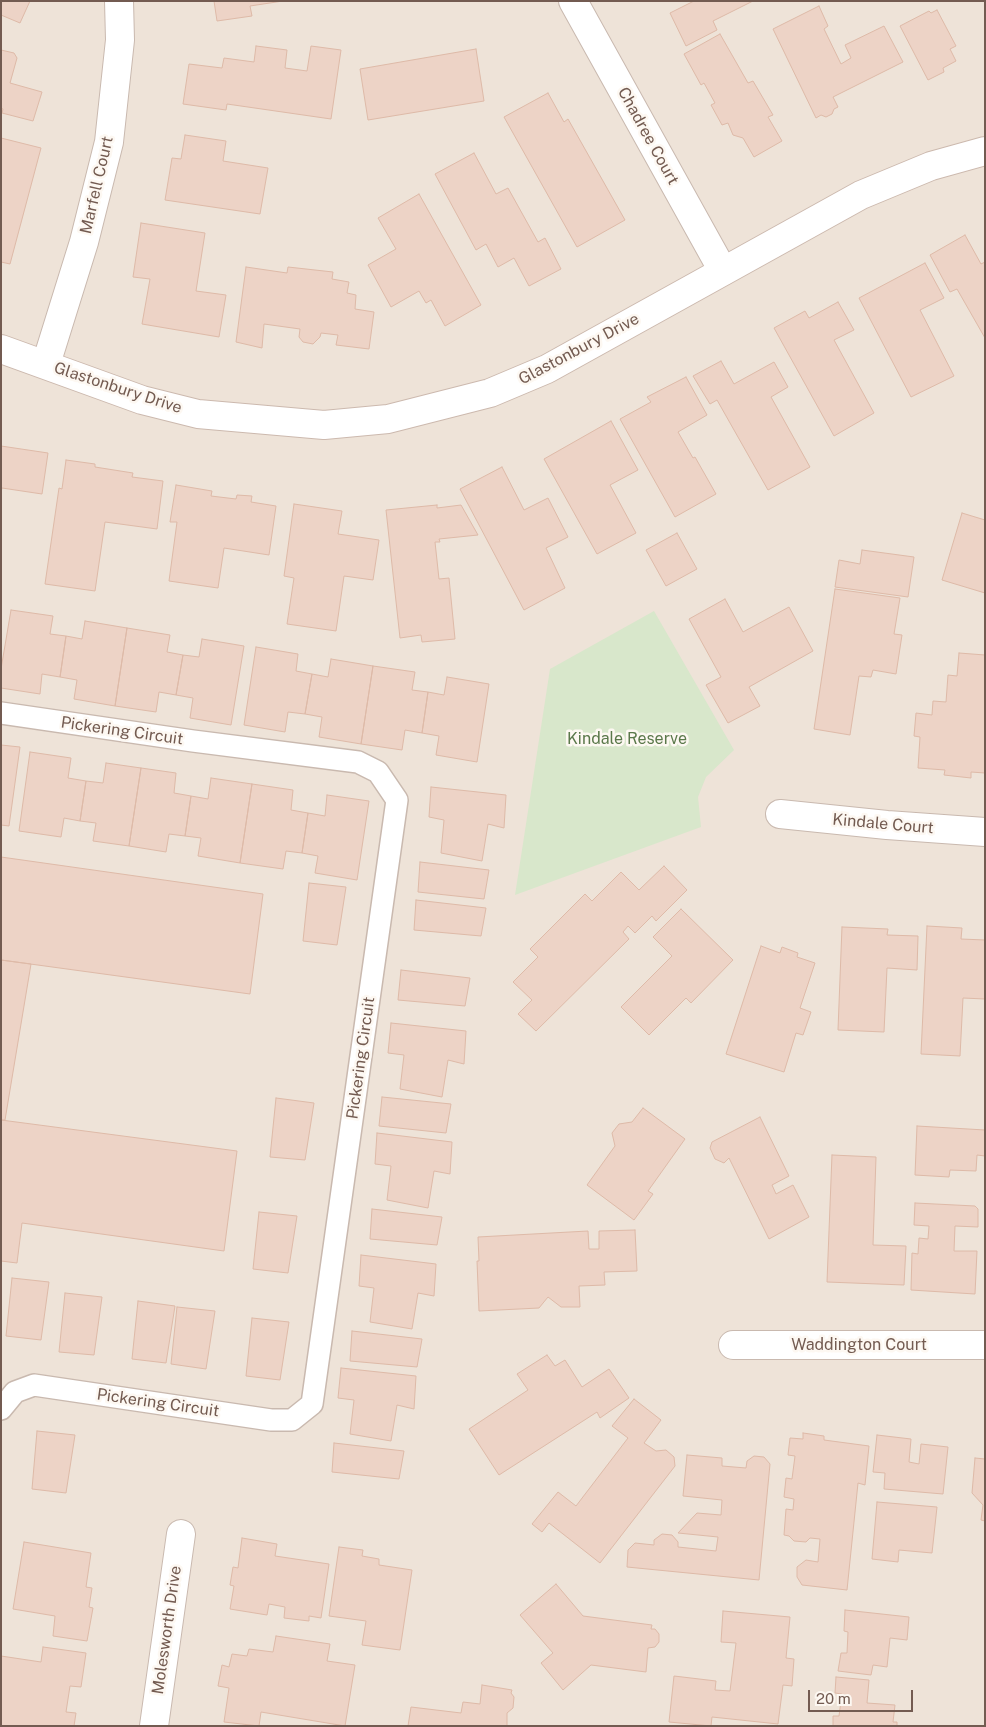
<!DOCTYPE html>
<style>
body{margin:0}
#map{position:relative;width:986px;height:1727px;overflow:hidden;background:#fbf4eb;font-family:"Public Sans",sans-serif}
canvas{display:block}
.frame{position:absolute;inset:0;border:2px solid #735b51;pointer-events:none}
.scale{position:absolute;left:808px;top:1690px;width:105px;height:22px;box-sizing:border-box;border:2px solid #735b51;border-top:0;padding-left:6px;font-size:15px;line-height:18px;white-space:nowrap;color:#735b51;-webkit-text-stroke:4px #fdf8f2;paint-order:stroke}
</style>
<div id="map">
<canvas width="986" height="1727"></canvas>
<div class="frame"></div>
<div class="scale">20 m</div>
</div>
<script>
const g = document.querySelector('canvas').getContext('2d');
g.lineJoin = 'round';
function paint(path, color) {
  g.fillStyle = color;
  g.fill(path, 'evenodd');
}
function poly(rows) {
  const path = new Path2D();
  for (const r of rows) {
    path.moveTo(r[0], r[1]);
    for (let i = 2; i < r.length; i += 2) path.lineTo(r[i], r[i + 1]);
  }
  return path;
}
function strokePath(path, color, width, dash) {
  g.strokeStyle = color;
  g.lineWidth = width;
  g.lineCap = dash ? 'butt' : 'round';
  g.setLineDash(dash || []);
  g.stroke(path);
}
function label(font, color, halo, rows, align = 'center') {
  g.font = font + ' "Public Sans",sans-serif';
  g.lineWidth = 5;
  g.setLineDash([]);
  g.textBaseline = 'middle';
  g.strokeStyle = halo;
  g.fillStyle = color;
  for (const [text, x, y, turn = 0] of rows) {
    g.save();
    g.translate(x, y);
    g.rotate((+turn || 0) * Math.PI / 180);
    g.textAlign = isNaN(turn) ? turn : align;
    if (halo) g.strokeText(text, 0, 0);
    g.fillText(text, 0, 0);
    g.restore();
  }
}
const residential = poly([
 [1,1,985,1,985,1726,1,1726]
]);
const green = poly([
 [654,611,734,750,706,777,698,797,701,827,515,895,550,669]
]);
const building = poly([
 [1,1,30,1,20,23,1,15,1,1],
 [214,1,283,1,250,6,252,16,217,21,214,1],
 [694,1,753,1,713,21,717,30,686,46,670,13,694,1],
 [819,6,828,26,824,29,841,64,851,58,845,45,884,26,903,62,833,97,838,107,834,109,832,114,826,117,821,115,816,118,773,29,819,6],
 [937,10,956,46,950,49,956,61,943,68,944,72,928,80,900,26,929,11,931,13,937,10],
 [720,34,748,83,753,81,773,115,768,117,782,141,754,157,743,138,733,135,728,123,722,125,711,105,715,103,704,83,701,85,684,54,720,34],
 [256,46,287,50,285,68,307,71,311,46,341,50,331,119,227,104,226,110,183,104,189,64,222,68,224,58,254,62,256,46],
 [476,49,484,101,368,120,360,69,476,49],
 [1,50,14,53,17,58,10,83,42,92,33,121,2,113,3,109,1,108,1,50],
 [548,93,564,122,568,119,625,220,577,247,504,117,548,93],
 [185,135,226,141,223,161,268,168,260,214,165,200,172,158,181,159,185,135],
 [1,138,41,148,10,264,1,262,1,138],
 [474,153,496,194,508,188,538,242,545,238,561,269,529,286,514,258,498,267,486,244,476,250,435,174,474,153],
 [419,194,481,305,445,326,431,300,426,303,419,291,391,307,368,265,396,249,378,218,419,194],
 [141,223,205,233,196,291,226,295,219,337,142,324,150,279,133,277,141,223],
 [965,235,981,264,985,262,985,338,957,289,950,292,930,255,965,235],
 [925,263,944,298,920,310,954,376,911,397,859,298,925,263],
 [246,267,287,273,288,267,333,272,332,279,349,282,347,293,356,295,355,309,374,312,369,349,336,345,338,335,321,333,320,337,313,344,303,342,299,337,300,329,264,324,262,348,236,342,246,267],
 [838,302,854,330,834,340,874,413,834,436,774,328,805,311,809,318,838,302],
 [721,361,734,384,774,362,788,387,771,397,810,467,768,490,717,400,710,404,693,376,721,361],
 [686,377,707,415,678,432,693,458,695,457,716,494,675,517,620,419,651,402,647,397,686,377],
 [611,421,638,470,610,485,636,533,597,554,544,459,611,421],
 [1,446,48,453,42,494,2,488,1,492,1,446],
 [66,460,95,464,95,467,133,473,132,477,163,481,157,529,105,522,95,591,45,584,59,488,62,489,66,460],
 [502,467,524,510,548,498,568,537,546,548,565,588,524,610,460,489,502,467],
 [176,485,212,491,211,496,236,499,237,495,252,496,251,502,276,506,269,555,224,548,218,588,169,581,177,522,170,522,176,485],
 [294,504,342,511,338,534,379,540,373,580,344,576,336,631,287,624,294,578,284,576,294,504],
 [437,505,437,508,461,505,478,535,439,539,440,542,435,542,439,579,449,578,455,639,422,642,421,635,400,638,386,510,437,505],
 [962,513,985,520,985,593,942,580,962,513],
 [677,533,697,569,666,586,646,550,677,533],
 [862,550,914,557,908,597,835,587,839,560,860,564,862,550],
 [835,589,900,598,894,634,902,635,896,674,873,670,871,677,859,676,850,735,814,729,835,589],
 [725,599,743,632,789,607,813,651,749,687,760,706,728,723,706,685,721,677,689,619,725,599],
 [11,610,53,616,50,634,66,636,60,677,42,674,40,694,1,688,1,669,11,610],
 [85,621,127,628,115,706,74,699,77,680,60,677,66,636,82,639,85,621],
 [127,628,170,635,167,652,183,655,176,695,159,692,156,712,115,706,127,628],
 [202,639,244,646,231,725,190,718,193,698,176,695,183,655,199,657,202,639],
 [256,647,298,654,296,671,312,674,305,714,288,712,285,732,244,725,256,647],
 [959,653,985,655,985,773,971,772,971,778,944,775,945,770,918,768,920,737,914,736,916,713,932,715,933,701,946,702,948,675,957,676,959,653],
 [331,659,373,666,361,744,319,737,322,717,305,714,312,674,328,677,331,659],
 [373,666,415,672,412,690,428,692,422,733,405,730,402,750,361,744,373,666],
 [447,677,489,684,477,762,436,755,439,736,422,733,428,692,444,695,447,677],
 [1,745,20,747,9,826,1,825,1,745],
 [30,752,71,758,68,778,86,781,80,821,64,818,61,837,19,831,30,752],
 [106,763,141,768,129,846,93,841,96,823,80,821,86,781,103,783,106,763],
 [141,768,176,773,174,793,191,796,185,836,169,834,166,852,129,846,141,768],
 [211,778,252,784,240,863,198,856,201,838,185,836,191,796,208,799,211,778],
 [252,784,293,790,291,810,308,813,302,853,286,851,283,869,240,863,252,784],
 [431,787,506,795,504,828,488,824,482,861,441,853,444,820,429,817,431,787],
 [327,795,369,801,357,880,315,873,318,856,302,853,308,813,325,816,327,795],
 [1,857,263,894,250,994,1,960,1,857],
 [420,862,489,870,484,899,418,892,420,862],
 [664,866,687,890,656,921,652,916,635,933,628,926,623,932,629,939,536,1031,518,1014,532,1000,513,982,538,957,530,949,585,894,592,901,621,872,639,890,664,866],
 [309,883,346,887,337,945,303,941,309,883],
 [416,900,486,908,481,936,414,930,416,900],
 [681,909,733,960,691,1003,686,998,649,1035,621,1007,672,956,653,937,681,909],
 [927,926,962,928,961,939,985,940,985,999,963,998,960,1056,921,1054,927,926],
 [842,927,888,929,887,935,918,936,917,970,887,968,884,1032,838,1030,842,927],
 [761,946,780,953,782,947,798,953,797,957,815,963,800,1008,811,1012,803,1035,796,1033,784,1072,726,1054,761,946],
 [1,960,31,964,5,1120,1,1120,1,960],
 [401,970,470,978,465,1006,398,1000,401,970],
 [391,1023,466,1031,464,1064,448,1060,442,1097,400,1089,404,1055,388,1053,391,1023],
 [382,1097,451,1104,446,1133,379,1126,382,1097],
 [276,1098,314,1103,305,1160,270,1157,276,1098],
 [643,1108,685,1139,648,1191,653,1194,634,1220,587,1185,615,1146,612,1133,619,1124,632,1122,643,1108],
 [760,1117,789,1176,772,1185,776,1194,793,1185,809,1217,769,1239,729,1158,724,1163,715,1159,710,1148,712,1142,760,1117],
 [1,1120,237,1151,224,1251,22,1223,17,1263,1,1261,1,1120],
 [917,1126,985,1130,985,1156,977,1155,976,1171,950,1170,949,1177,915,1175,917,1126],
 [377,1133,452,1142,450,1174,434,1171,428,1208,387,1200,391,1166,375,1164,377,1133],
 [832,1155,876,1157,873,1245,906,1246,904,1285,827,1282,832,1155],
 [915,1203,975,1206,978,1209,978,1227,955,1226,954,1251,977,1251,975,1294,911,1290,912,1253,918,1254,919,1238,928,1239,929,1226,914,1225,915,1203],
 [372,1209,442,1217,437,1245,370,1239,372,1209],
 [259,1212,297,1216,288,1273,253,1269,259,1212],
 [635,1230,637,1271,604,1272,605,1285,579,1286,580,1307,561,1307,548,1297,539,1308,479,1311,477,1261,479,1261,478,1237,588,1231,589,1249,599,1249,599,1231,635,1230],
 [361,1255,436,1264,434,1296,418,1293,412,1329,370,1322,374,1288,359,1286,361,1255],
 [12,1278,49,1282,41,1340,6,1336,12,1278],
 [65,1293,102,1297,94,1355,59,1352,65,1293],
 [138,1301,175,1306,166,1363,132,1359,138,1301],
 [177,1307,215,1311,206,1369,171,1364,177,1307],
 [252,1318,289,1322,280,1380,246,1376,252,1318],
 [352,1331,422,1339,417,1367,350,1361,352,1331],
 [547,1355,555,1366,565,1360,582,1387,609,1369,629,1398,600,1418,597,1412,499,1475,469,1429,528,1390,517,1374,547,1355],
 [341,1368,416,1376,414,1409,397,1405,391,1441,350,1434,354,1400,338,1398,341,1368],
 [634,1399,661,1420,644,1443,656,1451,666,1450,674,1457,675,1466,600,1563,549,1523,542,1532,532,1524,558,1492,576,1506,628,1438,612,1426,634,1399],
 [37,1431,75,1435,66,1493,32,1489,37,1431],
 [803,1433,824,1436,824,1440,869,1446,865,1485,858,1483,847,1590,802,1585,797,1577,797,1567,806,1560,818,1562,820,1539,810,1538,806,1542,794,1541,789,1536,784,1535,786,1509,793,1510,794,1499,784,1497,786,1478,792,1479,795,1456,788,1455,790,1438,803,1439,803,1433],
 [877,1435,911,1439,909,1462,919,1464,921,1444,948,1447,943,1494,884,1489,885,1473,873,1472,877,1435],
 [334,1443,404,1451,399,1479,332,1472,334,1443],
 [687,1455,722,1458,722,1466,746,1468,747,1461,754,1456,764,1457,770,1464,759,1580,627,1567,628,1550,635,1543,654,1545,654,1540,662,1534,672,1535,678,1542,678,1547,716,1551,718,1537,678,1533,697,1513,721,1515,722,1500,683,1496,687,1455],
 [975,1458,985,1459,985,1521,981,1520,983,1505,972,1493,975,1458],
 [877,1502,937,1507,932,1553,899,1550,898,1562,872,1559,877,1502],
 [242,1538,277,1544,275,1556,329,1564,321,1618,309,1616,309,1621,284,1618,285,1607,269,1604,267,1615,230,1609,234,1586,230,1585,233,1567,238,1568,242,1538],
 [24,1542,91,1553,86,1587,92,1588,89,1607,93,1608,87,1641,53,1636,55,1616,13,1609,24,1542],
 [339,1547,363,1550,362,1556,379,1559,379,1565,412,1570,400,1650,362,1645,366,1621,329,1616,339,1547],
 [556,1584,583,1616,652,1625,651,1629,655,1629,659,1634,659,1642,655,1647,648,1648,646,1672,591,1665,563,1690,541,1663,553,1653,520,1615,556,1584],
 [845,1610,909,1617,907,1640,890,1638,887,1667,873,1665,871,1675,838,1671,841,1653,847,1653,848,1632,844,1631,845,1610],
 [723,1611,790,1617,786,1658,794,1659,792,1686,783,1685,778,1724,712,1717,711,1726,669,1722,674,1676,716,1681,715,1690,730,1691,736,1643,721,1642,723,1611],
 [276,1636,330,1644,327,1661,355,1665,345,1726,261,1712,259,1726,224,1722,229,1688,218,1686,222,1665,229,1667,232,1654,247,1656,249,1649,273,1652,276,1636],
 [43,1647,86,1653,81,1687,70,1686,66,1712,76,1713,74,1726,1,1726,1,1656,41,1662,43,1647],
 [836,1677,869,1680,867,1703,895,1705,893,1722,897,1722,897,1726,833,1726,833,1716,839,1716,842,1694,835,1693,836,1677],
 [482,1685,512,1690,511,1693,514,1697,513,1708,507,1713,507,1726,408,1726,411,1707,461,1713,463,1702,480,1704,482,1685]
]);
const lane = poly([
 [1,713,193,741,358,762,378,772,397,800,312,1404,292,1420,271,1420,34,1385,15,1392,1,1409]
]);
const street = poly([
 [573,1,723,271],
 [46,364,84,242,109,142,120,40,119,1],
 [780,814,887,825,985,832],
 [733,1345,985,1345],
 [154,1726,181,1534]
]);
const secondary = poly([
 [1,349,142,400,198,414,324,425,388,419,490,393,547,369,861,195,931,166,985,151]
]);
const streetNames = [
 ["Chadree Court",648,136,61],
 ["Marfell Court",97,185,-77],
 ["Glastonbury Drive",579,349,-28],
 ["Glastonbury Drive",118,388,18],
 ["Pickering Circuit",122,731,8],
 ["Kindale Court",883,824,5],
 ["Pickering Circuit",361,1058,-82],
 ["Waddington Court",859,1345],
 ["Pickering Circuit",158,1403,8],
 ["Molesworth Drive",167,1630,-82]
];
const parkNames = [
 ["Kindale Reserve",627,739]
];
paint(residential, '#eee3d8');
paint(green, '#d8e7cb');
paint(building, '#edd3c6');
strokePath(building, '#debaa8', 1);
strokePath(lane, '#c9b9af', 24);
strokePath(street, '#c9b9af', 30);
strokePath(secondary, '#ccb9ae', 30);
strokePath(lane, '#fff', 21);
strokePath(street, '#fff', 28);
strokePath(secondary, '#fff', 28);
label('16px', '#735b51', '#fdf8f2', streetNames);
label('16px', '#5a784a', '#fdf8f2', parkNames);
</script>
